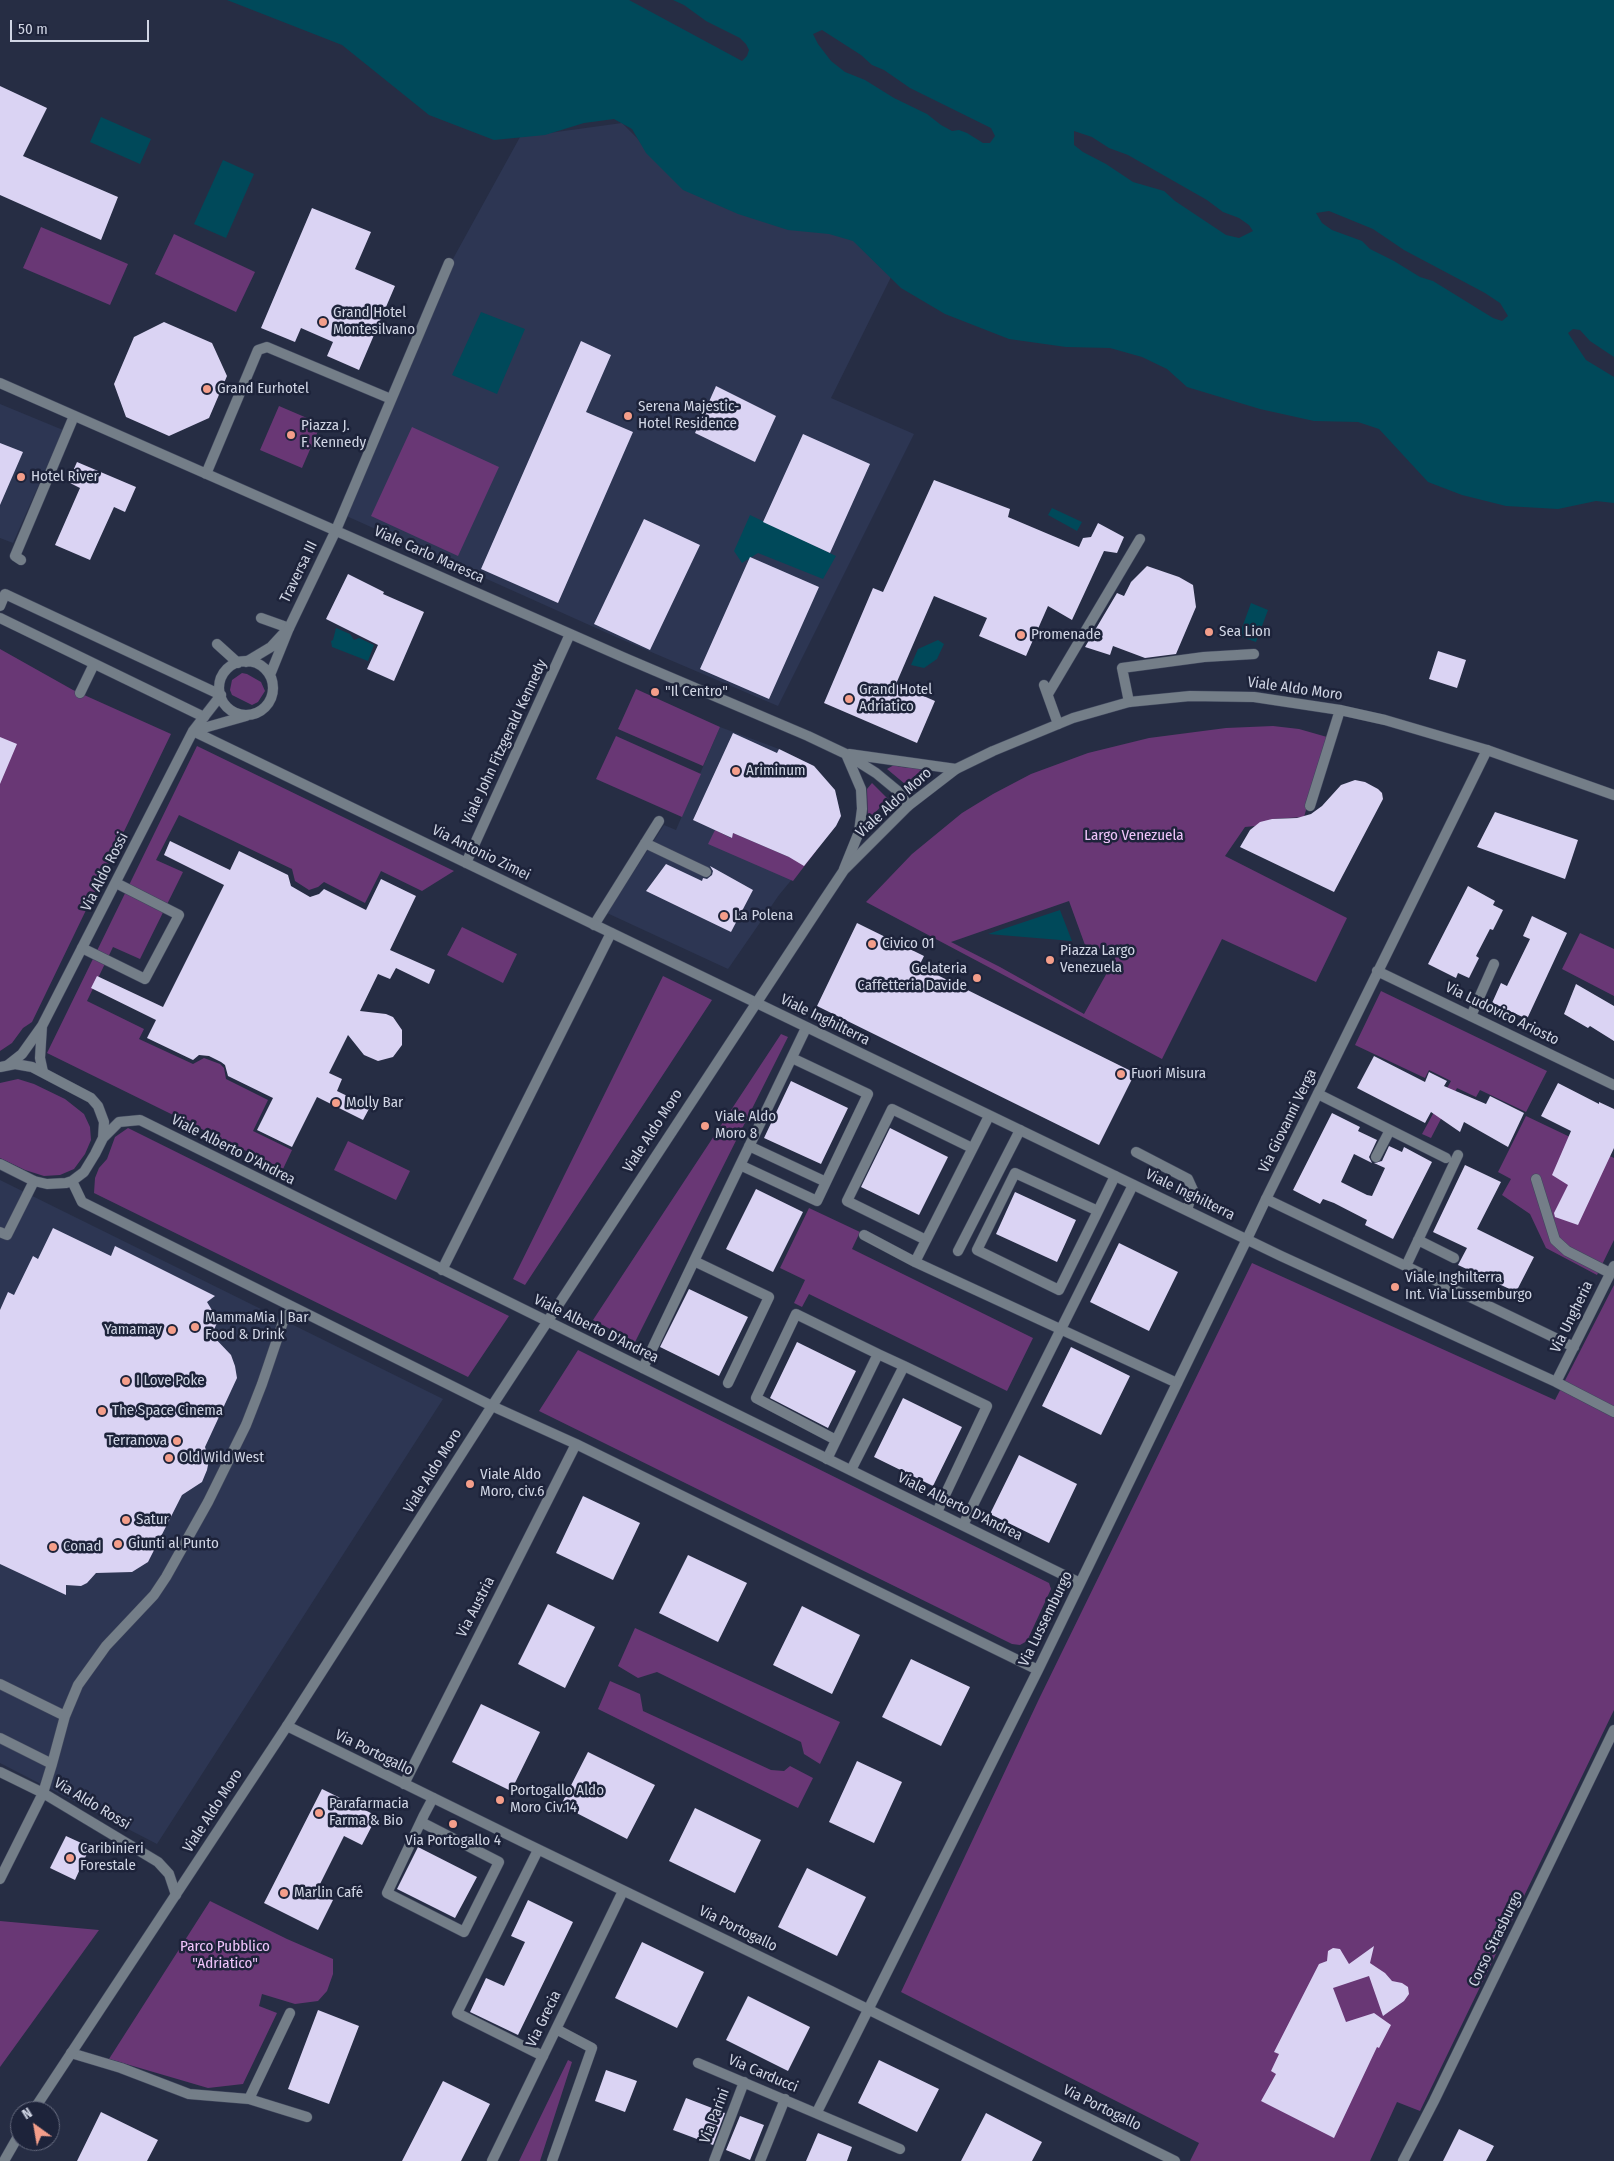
<!DOCTYPE html>
<meta charset="utf-8">
<style>
body{margin:0}
#map{position:relative;width:1614px;height:2161px;overflow:hidden;background:#262d44;font-family:"Fira Sans Condensed",sans-serif}
canvas{display:block}
.north{position:absolute;left:10px;top:2101px;width:50px;height:50px;box-sizing:border-box;background:#1d233a;border:1px solid #656a7e;border-radius:50%;rotate:328deg;font-size:14px;font-weight:700;line-height:20px;text-align:center;color:#d0d5e4}
.north::after{content:'';display:block;margin:auto;width:18px;height:22px;background:#f49e8a;clip-path:polygon(50% 0,100% 100%,50% 72%,0 100%)}
.scale{position:absolute;left:10px;top:20px;width:139px;height:22px;box-sizing:border-box;border:2px solid #d0d5e4;border-top:0;padding-left:6px;font-size:15px;line-height:18px;white-space:nowrap;color:#d0d5e4;-webkit-text-stroke:4px #1d233a;paint-order:stroke}
</style>
<div id="map">
<canvas width="1614" height="2161"></canvas>
<div class="north">N</div>
<div class="scale">50 m</div>
</div>
<script>
const g = document.querySelector('canvas').getContext('2d');
g.lineJoin = 'round';
function paint(path, color) {
  g.fillStyle = color;
  g.fill(path, 'evenodd');
}
function poly(rows) {
  const path = new Path2D();
  for (const r of rows) {
    if (r.length === 3) {
      path.moveTo(r[0] + r[2], r[1]);
      path.arc(r[0], r[1], r[2], 0, 2 * Math.PI);
      continue;
    }
    path.moveTo(r[0], r[1]);
    for (let i = 2; i < r.length; i += 2) path.lineTo(r[i], r[i + 1]);
  }
  return path;
}
function strokePath(path, color, width, dash) {
  g.strokeStyle = color;
  g.lineWidth = width;
  g.lineCap = dash ? 'butt' : 'round';
  g.setLineDash(dash || []);
  g.stroke(path);
}
function label(font, color, halo, rows, align = 'center') {
  g.font = font + ' "Fira Sans Condensed",sans-serif';
  g.lineWidth = 5;
  g.setLineDash([]);
  g.textBaseline = 'middle';
  g.strokeStyle = halo;
  g.fillStyle = color;
  for (const [text, x, y, turn = 0] of rows) {
    g.save();
    g.translate(x, y);
    g.rotate((+turn || 0) * Math.PI / 180);
    g.textAlign = isNaN(turn) ? turn : align;
    if (halo) g.strokeText(text, 0, 0);
    g.fillText(text, 0, 0);
    g.restore();
  }
}
const built = poly([
 [622,123,637,138,654,160,847,234,891,277,831,398,914,434,778,706,616,637,342,514,443,277,520,137],
 [0,404,63,430,13,543,0,538],
 [720,727,779,749,814,766,835,790,841,816,836,826,779,895,728,969,607,913,664,825,676,830],
 [0,1180,443,1399,157,1844,0,1763]
]);
const green = poly([
 [41,227,128,264,110,305,23,268],
 [174,234,255,272,236,312,155,274],
 [279,406,321,424,302,468,260,450],
 [412,427,499,467,458,556,371,516],
 [0,649,73,690,171,734,32,1022,23,1028,12,1043,0,1051],
 [242,673,247,674,261,682,265,691,258,702,252,705,232,695,230,690,232,680],
 [636,689,720,727,703,766,618,729],
 [1273,726,1299,729,1327,737,1304,817,1272,819,1255,826,1245,827,1225,856,1347,918,1316,982,1222,939,1162,1059,866,902,912,854,962,813,993,794,1031,774,1088,753,1149,738,1226,728],
 [1069,901,1085,945,1118,953,1084,1014,1000,967,951,942],
 [616,736,701,774,682,817,596,779],
 [197,746,454,871,422,891,381,871,365,903,324,882,318,887,309,890,295,881,292,869,179,815,156,860,183,872,140,959,113,947,87,1001,144,1029,139,1039,193,1064,204,1058,220,1064,224,1068,226,1079,268,1100,253,1131,292,1150,283,1169,47,1053],
 [894,765,901,767,923,769,905,784,887,769],
 [872,783,888,799,868,820,867,789],
 [715,830,731,838,733,833,789,857,796,850,816,851,793,881,708,844],
 [462,927,517,954,503,983,447,955],
 [1580,933,1614,949,1614,996,1562,969],
 [663,976,712,1000,525,1285,513,1279],
 [1381,991,1547,1071,1526,1112,1480,1090,1476,1097,1457,1088,1431,1138,1422,1134,1451,1081,1429,1070,1425,1078,1355,1045],
 [781,1034,788,1037,635,1342,593,1320],
 [18,1079,34,1084,65,1099,84,1114,90,1127,91,1140,85,1154,74,1169,60,1175,44,1176,25,1170,0,1158,0,1083],
 [1526,1116,1614,1158,1614,1240,1597,1275,1546,1248,1530,1214,1502,1195,1511,1179,1498,1172],
 [128,1128,273,1200,509,1316,468,1377,94,1193,95,1178,99,1168,107,1159,115,1137],
 [348,1141,410,1171,396,1200,334,1170],
 [809,1208,860,1232,852,1249,1033,1338,1007,1391,809,1294,802,1307,794,1303,805,1280,780,1268],
 [1252,1263,1555,1400,1614,1285,1614,1710,1420,2111,1397,2102,1370,2161,1190,2161,1199,2143,901,1992,1039,1699],
 [578,1350,1049,1583,1051,1589,1027,1641,1020,1645,1012,1644,539,1411],
 [635,1628,840,1722,820,1764,804,1754,801,1742,657,1672,638,1678,618,1666],
 [610,1681,640,1694,643,1711,771,1770,784,1771,790,1766,813,1778,798,1808,598,1709],
 [210,1901,287,1939,333,1959,333,1974,327,1991,318,2001,295,2004,262,1994,259,2006,277,2013,243,2084,208,2088,109,2059],
 [0,1921,99,1930,0,2067],
 [568,2060,572,2062,540,2161,519,2161]
]);
const water = poly([
 [227,0,1614,0,1614,503,1596,501,1558,509,1506,506,1462,495,1428,482,1379,429,1358,422,1314,421,1260,409,1187,387,1167,369,1142,357,1110,348,1066,347,1009,339,945,314,901,288,853,241,829,234,788,230,738,214,683,190,646,153,632,129,614,119,584,123,545,135,494,140,429,115,342,45],
 [101,117,151,139,140,164,90,142],
 [223,160,254,174,226,238,194,224],
 [481,312,525,329,497,394,452,375],
 [1052,508,1082,522,1077,531,1048,515],
 [750,515,836,556,823,579,758,553,742,563,734,551],
 [1251,603,1268,610,1256,642,1239,636],
 [336,628,350,634,354,640,359,638,374,645,368,661,332,647,331,641,333,640],
 [938,640,944,644,937,659,924,668,911,665,918,649],
 [1060,910,1072,941,988,934]
]);
const pier = poly([
 [629,0,673,0,684,5,706,21,740,38,746,44,749,50,747,56,742,61],
 [822,30,861,55,872,65,884,70,910,88,991,128,995,136,990,143,983,143,967,133,959,130,952,131,941,125,927,114,894,98,865,80,845,72,831,61,818,44,813,34],
 [1074,131,1092,137,1109,148,1128,155,1207,200,1223,212,1239,218,1249,225,1253,231,1239,238,1226,235,1175,201,1164,191,1133,182,1106,164,1083,152,1074,145],
 [1329,211,1373,229,1404,250,1485,293,1500,303,1508,316,1502,321,1493,318,1433,281,1420,277,1394,261,1370,249,1362,241,1332,230,1322,223,1316,213],
 [1573,329,1580,330,1590,341,1614,357,1614,377,1586,360,1568,333]
]);
const building = poly([
 [0,86,47,108,23,156,118,197,101,240,0,195],
 [312,208,371,232,355,269,395,286,359,370,327,356,333,342,301,328,295,342,261,328],
 [164,322,212,343,227,376,209,418,169,436,126,417,114,384,134,337],
 [581,341,611,355,586,412,633,432,558,603,481,569],
 [716,386,776,416,755,462,695,433],
 [803,434,870,464,830,553,763,522],
 [0,443,23,452,0,505],
 [77,462,136,487,125,512,114,507,90,560,55,545,80,488,68,482],
 [934,480,1010,509,1008,517,1079,547,1083,538,1091,537,1098,523,1124,537,1117,553,1104,551,1072,620,1048,606,1026,656,979,636,987,618,934,596,896,684,935,701,917,743,824,703,873,588,883,592],
 [644,519,700,545,650,650,594,624],
 [750,557,819,587,769,699,700,669],
 [1147,566,1179,577,1193,585,1196,607,1176,654,1145,658,1113,646,1110,655,1085,647,1117,593,1124,596,1131,582],
 [348,574,384,592,383,594,424,612,394,681,367,669,378,645,326,619],
 [1438,651,1466,660,1457,688,1429,679],
 [733,733,777,753,779,749,814,766,835,790,841,816,836,826,804,866,789,857,733,833,732,838,693,820],
 [0,737,17,744,0,784],
 [1355,780,1365,782,1378,789,1382,793,1383,799,1334,892,1240,847,1250,830,1260,822,1272,819,1297,818,1311,814,1322,806,1341,785],
 [1495,812,1578,840,1565,879,1477,847],
 [170,841,230,870,239,851,288,875,291,886,310,897,319,894,324,889,366,910,381,879,416,896,390,950,435,970,429,984,396,968,390,979,378,974,360,1011,386,1014,393,1017,402,1030,402,1045,393,1057,378,1061,364,1055,348,1035,329,1073,342,1079,337,1091,370,1107,363,1120,317,1097,292,1147,257,1130,273,1098,228,1076,225,1065,221,1062,209,1056,199,1055,193,1060,147,1038,156,1020,91,988,97,976,163,1007,224,885,164,855],
 [666,864,702,881,703,878,707,879,712,875,713,871,710,866,753,890,731,932,646,891],
 [1468,886,1495,901,1493,905,1503,910,1493,930,1490,929,1476,956,1479,958,1469,978,1458,973,1456,978,1428,964],
 [1532,916,1567,933,1527,1019,1492,1003,1501,983,1507,986,1530,939,1523,936],
 [857,923,924,956,919,966,1135,1073,1099,1145,817,1006],
 [1576,984,1614,1006,1614,1041,1590,1026,1588,1028,1564,1014],
 [1374,1056,1425,1082,1429,1072,1447,1081,1444,1086,1486,1104,1490,1096,1524,1113,1508,1147,1464,1122,1460,1132,1431,1112,1425,1123,1357,1088],
 [791,1081,848,1108,821,1164,764,1138],
 [1558,1083,1599,1104,1599,1102,1614,1109,1614,1148,1578,1225,1555,1217,1554,1213,1568,1185,1552,1175,1571,1131,1541,1116],
 [1332,1113,1360,1127,1358,1131,1377,1140,1369,1157,1372,1163,1354,1154,1341,1182,1367,1195,1372,1196,1385,1168,1374,1163,1382,1161,1389,1146,1402,1152,1404,1147,1432,1162,1393,1239,1365,1225,1367,1220,1334,1203,1323,1199,1320,1204,1293,1190],
 [890,1128,948,1157,919,1215,861,1187],
 [1465,1165,1501,1182,1477,1229,1534,1257,1516,1292,1458,1265,1467,1248,1433,1232],
 [756,1189,803,1212,773,1272,726,1249],
 [1015,1192,1076,1220,1057,1262,996,1234],
 [53,1228,111,1256,115,1246,215,1296,207,1302,218,1320,212,1335,231,1355,235,1366,237,1378,205,1447,209,1460,207,1470,202,1482,182,1495,148,1562,132,1572,96,1573,87,1583,81,1586,66,1585,66,1595,0,1564,0,1310,8,1292,14,1295,33,1256,38,1259],
 [1119,1243,1178,1272,1149,1331,1090,1302],
 [689,1289,748,1317,719,1376,660,1347],
 [797,1342,856,1371,828,1428,770,1398],
 [1071,1347,1130,1376,1101,1435,1042,1406],
 [903,1398,962,1427,933,1486,874,1457],
 [1019,1455,1077,1484,1049,1543,990,1514],
 [583,1496,640,1523,613,1580,556,1553],
 [688,1555,747,1583,718,1642,659,1613],
 [548,1604,595,1627,565,1688,518,1664],
 [802,1606,860,1635,832,1694,773,1665],
 [911,1659,970,1687,941,1746,882,1717],
 [481,1704,540,1732,511,1791,452,1762],
 [588,1752,655,1785,627,1839,561,1805],
 [857,1761,902,1782,874,1843,829,1822],
 [322,1789,377,1816,362,1845,344,1836,316,1892,333,1900,318,1930,264,1903],
 [695,1808,761,1840,735,1893,669,1861],
 [66,1836,90,1847,75,1880,50,1868],
 [418,1847,477,1877,455,1918,397,1889],
 [807,1868,866,1897,837,1956,778,1927],
 [528,1900,573,1922,518,2035,470,2012,486,1978,504,1986,525,1942,511,1936],
 [642,1942,704,1972,677,2028,615,1998],
 [1374,1946,1370,1963,1385,1973,1392,1981,1402,1983,1408,1987,1409,1994,1404,2001,1383,2016,1369,1976,1333,1988,1346,2022,1374,2013,1391,2025,1379,2048,1377,2047,1334,2138,1261,2101,1276,2074,1271,2071,1279,2054,1274,2052,1319,1964,1327,1961,1328,1951,1333,1948,1340,1949,1349,1964],
 [748,1996,810,2027,788,2071,726,2040],
 [318,2010,359,2026,329,2104,288,2089],
 [879,2060,939,2089,917,2132,858,2103],
 [606,2070,637,2081,625,2112,595,2101],
 [443,2081,490,2104,461,2161,402,2161],
 [686,2098,725,2113,713,2145,673,2130],
 [101,2112,158,2140,147,2161,77,2161],
 [986,2113,1042,2142,1032,2161,961,2161],
 [740,2116,764,2125,750,2160,726,2150],
 [1459,2129,1494,2146,1486,2161,1443,2161],
 [818,2133,852,2147,847,2161,806,2161]
]);
const service = poly([
 [21,560,15,556,74,416],
 [0,606,5,594,221,695],
 [0,618,204,717],
 [261,618,289,628],
 [1044,685,1058,724],
 [80,693,94,664],
 [1048,694,1140,539],
 [1129,702,1122,668,1204,657,1254,654],
 [645,843,706,872],
 [594,925,659,821],
 [82,948,145,979,179,915,116,883],
 [1471,1016,1494,964],
 [1318,1094,1446,1158],
 [749,1146,826,1182,868,1094,792,1058],
 [1136,1152,1188,1179,1193,1190,1187,1210],
 [1376,1157,1390,1130],
 [740,1165,817,1201,826,1182],
 [1536,1179,1555,1240,1567,1251,1610,1273],
 [1098,1211,1015,1173,977,1250,1059,1290,1098,1211,1115,1176],
 [0,1232,7,1235,34,1181],
 [864,1235,915,1262,1177,1383],
 [1247,1239,1266,1199],
 [926,1240,847,1201,892,1109,972,1148],
 [1418,1240,1454,1258],
 [958,1251,1020,1130],
 [694,1261,806,1028],
 [915,1262,989,1116],
 [1406,1266,1458,1155],
 [442,1270,611,933],
 [878,1354,904,1366],
 [643,1368,694,1261,769,1297,728,1383],
 [827,1459,878,1354,796,1314,756,1398,836,1440],
 [851,1470,904,1366,987,1406,937,1512],
 [963,1525,1133,1185],
 [0,1684,65,1716],
 [0,1738,52,1764],
 [0,1772,43,1793,158,1862,169,1874,176,1895],
 [421,1822,499,1862,464,1932,387,1893,424,1815,433,1798],
 [538,1850,457,2013,543,2056],
 [0,1879,43,1793,52,1764,65,1716,78,1685,106,1646,154,1595,166,1577,208,1502,246,1425,262,1384,283,1322,288,1314,297,1310],
 [71,2053,121,2068,189,2094,249,2099,290,2013],
 [698,2063,900,2149],
 [249,2099,307,2117],
 [714,2161,744,2082],
 [760,2161,785,2099]
]);
const pedestrian = poly([
 [1310,806,1340,710]
]);
const minor = poly([
 [0,383,625,658,808,736,846,754,876,773,899,792,908,806],
 [206,474,258,350,267,347,391,399],
 [217,644,238,663],
 [246,688,27],
 [246,662,271,647,283,634],
 [270,675,289,628,336,530,449,263],
 [193,731,1281,1256,1556,1382,1614,1412],
 [193,731,246,716],
 [1487,750,1266,1199,1574,1347],
 [849,754,956,769],
 [466,863,570,634],
 [844,869,859,832,862,809,861,789,846,754],
 [1377,971,1614,1085],
 [42,1026,40,1058,43,1072],
 [8,1065,22,1054,42,1026,193,731,221,695],
 [547,1321,1080,1583],
 [1556,1382,1614,1266],
 [492,1406,576,1444,1038,1670],
 [287,1726,523,1842,831,1991,1175,2161],
 [404,1784,576,1444],
 [817,2112,1038,1670,1247,1239],
 [492,2161,623,1891],
 [552,2161,592,2048,556,2029],
 [1403,2161,1434,2101,1614,1730]
]);
const tertiary = poly([
 [0,1067,15,1064,32,1067,91,1098,98,1106,104,1122,103,1138,95,1154,84,1172,72,1181,66,1183,47,1184,34,1181,0,1164],
 [103,1138,119,1122,140,1120,547,1321],
 [72,1181,82,1202,492,1406],
 [33,2111,287,1726,492,1406,822,903,844,870,908,806,956,769,993,751,1073,718,1129,702,1190,696,1254,697,1340,710,1385,720,1487,750,1614,795],
 [4,2161,20,2133]
]);
const markers = [
 [323,322,5,"#f49e8a"],
 [207,389,5,"#f49e8a"],
 [628,416,5,"#f49e8a"],
 [291,435,5,"#f49e8a"],
 [21,477,5,"#f49e8a"],
 [1209,632,5,"#f49e8a"],
 [1021,635,5,"#f49e8a"],
 [655,692,5,"#f49e8a"],
 [849,699,5,"#f49e8a"],
 [736,771,5,"#f49e8a"],
 [724,916,5,"#f49e8a"],
 [872,944,5,"#f49e8a"],
 [1050,960,5,"#f49e8a"],
 [977,978,5,"#f49e8a"],
 [1121,1074,5,"#f49e8a"],
 [336,1103,5,"#f49e8a"],
 [705,1126,5,"#f49e8a"],
 [1395,1287,5,"#f49e8a"],
 [195,1327,5,"#f49e8a"],
 [172,1330,5,"#f49e8a"],
 [126,1381,5,"#f49e8a"],
 [102,1411,5,"#f49e8a"],
 [177,1441,5,"#f49e8a"],
 [169,1458,5,"#f49e8a"],
 [470,1484,5,"#f49e8a"],
 [126,1520,5,"#f49e8a"],
 [118,1544,5,"#f49e8a"],
 [53,1547,5,"#f49e8a"],
 [500,1800,5,"#f49e8a"],
 [319,1813,5,"#f49e8a"],
 [453,1824,5,"#f49e8a"],
 [70,1858,5,"#f49e8a"],
 [284,1893,5,"#f49e8a"]
];
const poiNames = [
 ["Grand Hotel",333,313],
 ["Montesilvano",333,330],
 ["Grand Eurhotel",217,389],
 ["Serena Majestic-",638,407],
 ["Hotel Residence",638,424],
 ["Piazza J.",301,426],
 ["F. Kennedy",301,443],
 ["Hotel River",31,477],
 ["Sea Lion",1219,632],
 ["Promenade",1031,635],
 ["Grand Hotel",859,690],
 ["Adriatico",859,707],
 ["\"Il Centro\"",665,692],
 ["Ariminum",746,771],
 ["La Polena",734,916],
 ["Civico 01",882,944],
 ["Piazza Largo",1060,951],
 ["Venezuela",1060,968],
 ["Gelateria",967,969,"right"],
 ["Caffetteria Davide",967,986,"right"],
 ["Fuori Misura",1131,1074],
 ["Molly Bar",346,1103],
 ["Viale Aldo",715,1117],
 ["Moro 8",715,1134],
 ["Viale Inghilterra",1405,1278],
 ["Int. Via Lussemburgo",1405,1295],
 ["MammaMia | Bar",205,1318],
 ["Food & Drink",205,1335],
 ["Yamamay",162,1330,"right"],
 ["I Love Poke",136,1381],
 ["The Space Cinema",112,1411],
 ["Terranova",167,1441,"right"],
 ["Old Wild West",179,1458],
 ["Viale Aldo",480,1475],
 ["Moro, civ.6",480,1492],
 ["Satur",136,1520],
 ["Giunti al Punto",128,1544],
 ["Conad",63,1547],
 ["Portogallo Aldo",510,1791],
 ["Moro Civ.14",510,1808],
 ["Parafarmacia",329,1804],
 ["Farma & Bio",329,1821],
 ["Via Portogallo 4",453,1841,"center"],
 ["Caribinieri",80,1849],
 ["Forestale",80,1866],
 ["Marlin Café",294,1893]
];
const streetNames = [
 ["Viale Carlo Maresca",429,555,24],
 ["Traversa III",299,572,-64],
 ["Viale Aldo Moro",1295,689,8],
 ["Viale John Fitzgerald Kennedy",505,742,-65],
 ["Viale Aldo Moro",894,803,-42],
 ["Via Antonio Zimei",481,853,26],
 ["Via Aldo Rossi",105,872,-63],
 ["Via Ludovico Ariosto",1502,1014,26],
 ["Viale Inghilterra",825,1020,26],
 ["Via Giovanni Verga",1288,1121,-64],
 ["Viale Aldo Moro",653,1131,-57],
 ["Viale Alberto D'Andrea",233,1150,27],
 ["Viale Inghilterra",1190,1195,26],
 ["Via Ungheria",1572,1317,-64],
 ["Viale Alberto D'Andrea",596,1329,26],
 ["Viale Aldo Moro",433,1471,-58],
 ["Viale Alberto D'Andrea",960,1507,26],
 ["Via Austria",476,1607,-63],
 ["Via Lussemburgo",1046,1619,-64],
 ["Via Portogallo",374,1753,26],
 ["Via Aldo Rossi",92,1804,31],
 ["Viale Aldo Moro",213,1811,-57],
 ["Via Portogallo",738,1929,26],
 ["Corso Strasburgo",1496,1939,-64],
 ["Via Grecia",544,2019,-64],
 ["Via Carducci",763,2074,23],
 ["Via Portogallo",1102,2108,26],
 ["Via Parini",715,2116,-69]
];
const parkNames = [
 ["Largo Venezuela",1134,836],
 ["Parco Pubblico",225,1947],
 ["\"Adriatico\"",225,1964]
];
paint(built, '#2d3653');
paint(green, '#693775');
paint(water, '#00495a');
paint(pier, '#262d44');
paint(building, '#dad3f3');
strokePath(service, '#41485e', 11);
strokePath(pedestrian, '#41485e', 11);
strokePath(minor, '#41485e', 11);
strokePath(tertiary, '#41485e', 11);
strokePath(service, '#747e88', 10);
strokePath(pedestrian, '#747e88', 10);
strokePath(minor, '#747e88', 10);
strokePath(tertiary, '#747e88', 10);
for (const [x, y, r, color] of markers) {
  const dot = new Path2D();
  dot.arc(x, y, r, 0, 2 * Math.PI);
  g.fillStyle = color;
  g.fill(dot);
  strokePath(dot, '#1d233a', 2);
}
label('15px', '#d0d5e4', '#1d233a', poiNames, 'left');
label('15px', '#d0d5e4', '#1d233a', streetNames);
label('15px', '#f0c4fb', '#1d233a', parkNames);
</script>
